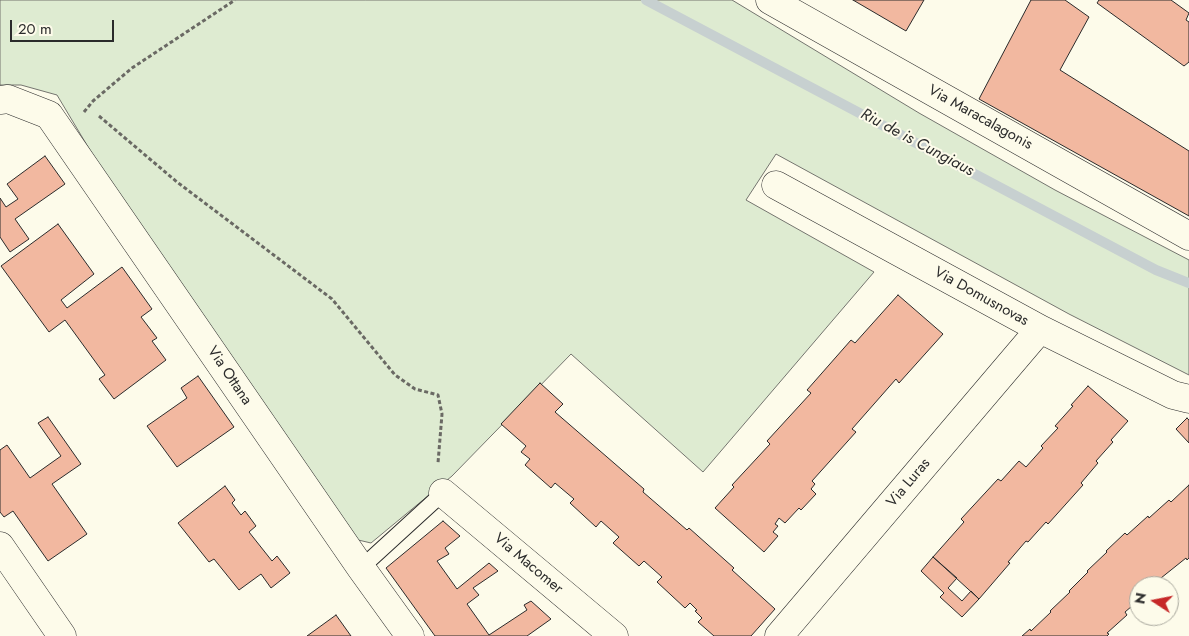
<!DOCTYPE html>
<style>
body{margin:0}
#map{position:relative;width:1189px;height:636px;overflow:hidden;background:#fdfbea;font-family:Jost,sans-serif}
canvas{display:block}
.north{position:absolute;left:1129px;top:576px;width:50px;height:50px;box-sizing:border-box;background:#fdfbea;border:1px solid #a9a89e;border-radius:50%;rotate:281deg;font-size:14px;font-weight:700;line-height:20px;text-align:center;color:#2b2b2b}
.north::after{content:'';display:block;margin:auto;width:18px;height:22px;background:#c62828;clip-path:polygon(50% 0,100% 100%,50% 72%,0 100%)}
.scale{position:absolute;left:10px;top:20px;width:104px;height:22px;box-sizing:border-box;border:2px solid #2b2b2b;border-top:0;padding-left:6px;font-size:15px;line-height:18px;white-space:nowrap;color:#2b2b2b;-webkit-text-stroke:4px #fdfbea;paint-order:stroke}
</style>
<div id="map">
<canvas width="1189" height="636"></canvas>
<div class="north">N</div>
<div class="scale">20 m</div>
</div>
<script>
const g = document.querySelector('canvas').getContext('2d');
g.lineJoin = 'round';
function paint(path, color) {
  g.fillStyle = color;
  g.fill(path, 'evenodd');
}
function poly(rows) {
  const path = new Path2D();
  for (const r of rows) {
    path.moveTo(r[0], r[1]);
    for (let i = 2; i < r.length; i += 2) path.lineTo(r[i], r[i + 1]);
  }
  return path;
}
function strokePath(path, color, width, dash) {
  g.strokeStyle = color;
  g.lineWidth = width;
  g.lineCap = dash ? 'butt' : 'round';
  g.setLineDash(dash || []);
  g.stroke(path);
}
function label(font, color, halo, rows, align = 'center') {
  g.font = font + ' Jost,sans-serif';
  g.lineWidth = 4;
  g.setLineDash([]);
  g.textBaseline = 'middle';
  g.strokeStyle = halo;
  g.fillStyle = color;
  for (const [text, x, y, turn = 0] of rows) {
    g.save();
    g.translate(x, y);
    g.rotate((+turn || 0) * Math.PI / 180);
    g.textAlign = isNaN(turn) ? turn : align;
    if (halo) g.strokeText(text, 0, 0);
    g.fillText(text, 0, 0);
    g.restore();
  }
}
const green = poly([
 [0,0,732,0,919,113,1055,190,1189,260,1189,375,1069,314,776,154,746,200,874,272,703,472,571,354,452,476,371,543,354,539,100,167,57,95,21,85,0,85,0,0]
]);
const stream = poly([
 [646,0,1156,270,1189,283]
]);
const building = poly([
 [853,0,924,0,906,31,853,0],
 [1031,0,1065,0,1089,17,1060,70,1189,151,1189,216,979,99,1031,0],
 [1099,0,1171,0,1189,13,1186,20,1189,22,1189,62,1184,66,1097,3,1099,0],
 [45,156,65,184,15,219,29,239,10,252,0,237,0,198,6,207,18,199,7,184,45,156],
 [58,224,94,274,61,300,67,308,122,267,152,309,141,317,157,338,152,341,166,360,114,399,99,379,105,375,65,320,49,332,1,266,58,224],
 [898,295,943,334,899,383,896,379,852,429,856,432,812,481,815,484,811,489,816,494,801,510,799,508,785,523,779,518,775,524,778,526,773,532,778,536,764,552,715,508,734,487,732,485,770,444,767,441,811,393,807,390,851,340,855,343,898,295],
 [198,376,234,427,177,467,147,426,187,398,181,388,198,376],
 [540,383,563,404,555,412,644,489,643,492,687,530,689,528,734,568,732,570,775,609,751,636,714,636,698,622,702,618,695,611,697,610,690,603,685,608,657,582,662,577,644,561,639,566,613,543,619,537,601,521,596,527,570,503,574,499,555,483,551,488,525,465,530,459,521,452,526,446,501,424,540,383],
 [1088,386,1128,421,1111,440,1113,442,1096,461,1098,463,1081,483,1083,485,1048,524,1046,522,1028,542,1026,541,1008,562,1010,563,979,599,933,557,964,522,961,519,998,479,1001,481,1019,461,1026,467,1043,448,1041,446,1058,428,1055,426,1073,406,1071,405,1088,386],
 [48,417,81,464,52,484,87,534,48,561,13,511,4,517,0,512,0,450,7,445,30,478,61,456,38,423,48,417],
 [1187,418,1189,420,1189,443,1176,429,1187,418],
 [1189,485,1189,558,1187,560,1186,558,1151,586,1139,586,1139,600,1125,612,1127,615,1107,633,1109,634,1107,636,1022,636,1030,629,1031,631,1051,612,1050,611,1070,592,1069,591,1088,572,1087,571,1107,552,1106,551,1125,533,1127,535,1148,516,1149,518,1169,500,1171,502,1189,485],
 [225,486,235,500,232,503,241,515,245,511,256,526,249,532,272,561,277,556,290,573,271,588,261,574,239,590,214,559,209,562,178,523,225,486],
 [443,521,460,536,445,548,449,554,437,561,457,589,489,563,498,571,473,588,479,595,467,604,489,635,527,610,524,605,531,601,551,619,527,636,435,636,386,568,443,521],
 [933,557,957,578,948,588,962,601,971,591,979,599,962,617,940,597,944,593,921,571,933,557],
 [336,615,351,636,307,636,336,615]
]);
const path = poly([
 [84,112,93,101,132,68,235,0],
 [99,116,177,182,332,299,395,375,415,389,438,395,442,414,438,463]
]);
const service = poly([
 [361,568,443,493]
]);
const minor = poly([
 [770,0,1189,236],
 [0,100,8,99,49,115,361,568,410,636],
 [776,185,1040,329,1173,395,1189,399],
 [443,493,614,636],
 [0,546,62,636],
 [779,636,1040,329]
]);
const streetNames = [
 ["Via Maracalagonis",980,118,29],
 ["Via Domusnovas",981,297,29],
 ["Via Ottana",229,376,56],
 ["Via Luras",909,483,-50],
 ["Via Macomer",528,564,40]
];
const waterNames = [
 ["Riu de is Cungiaus",917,143,28]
];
paint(green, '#deebd1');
strokePath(green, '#74746e', 1);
strokePath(stream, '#c7d0d0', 10);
paint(building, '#f2b8a0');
strokePath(building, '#2b2b2b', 1);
strokePath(service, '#2b2b2b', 17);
strokePath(minor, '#2b2b2b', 29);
strokePath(path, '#6a6964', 3, [4, 2.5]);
strokePath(service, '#fdfbea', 15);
strokePath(minor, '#fdfbea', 28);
label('15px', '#2b2b2b', '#fdfbea', streetNames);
label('italic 16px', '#2b2b2b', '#fdfbea', waterNames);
</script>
